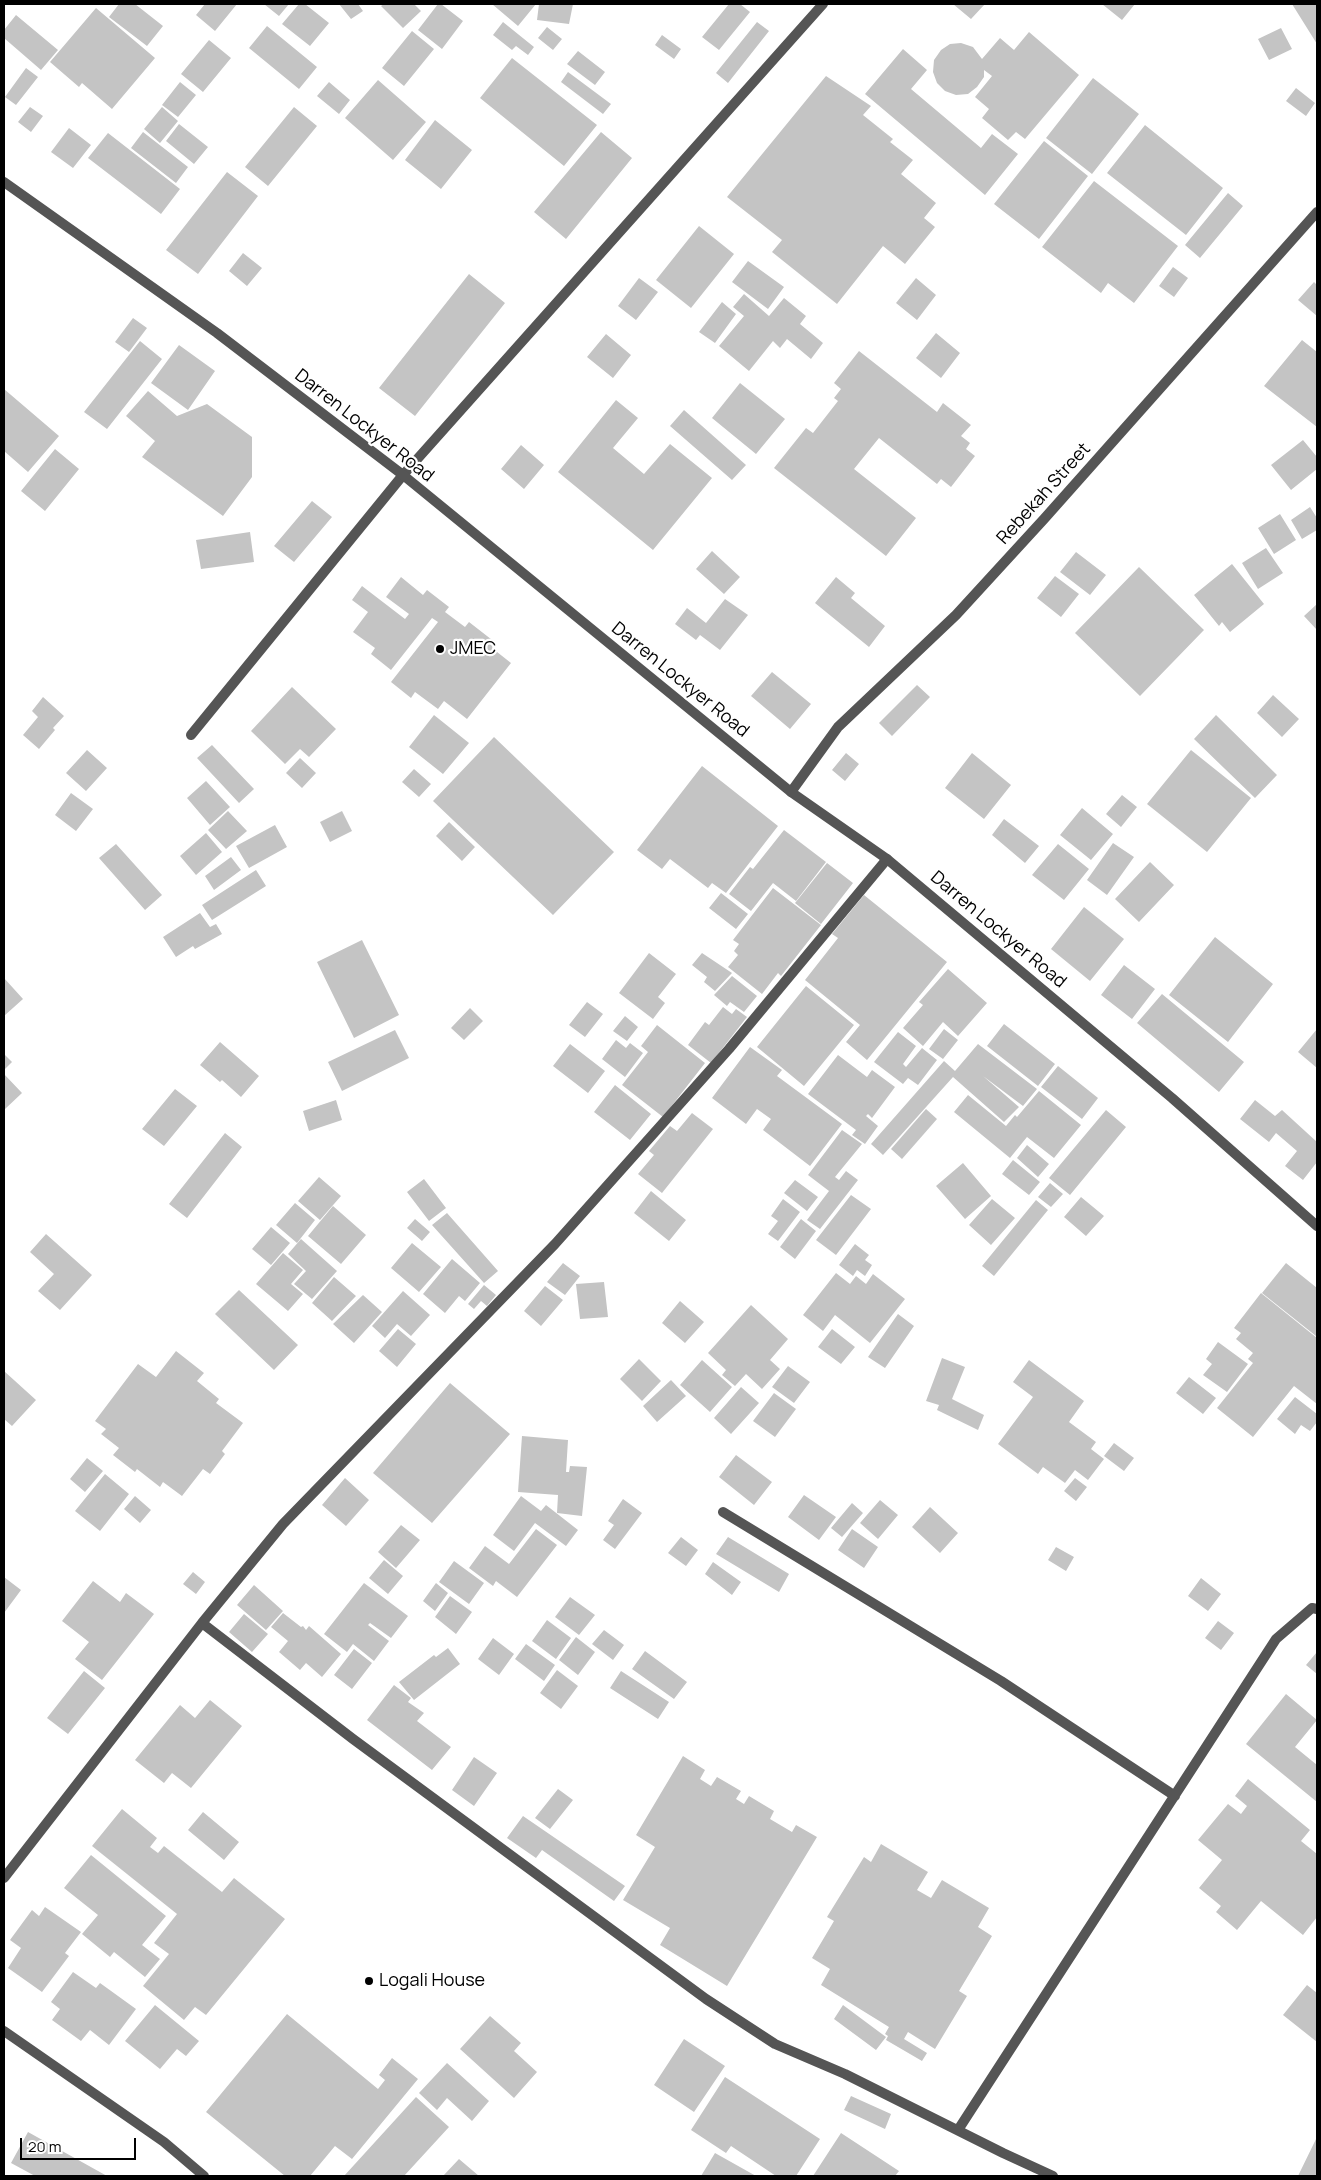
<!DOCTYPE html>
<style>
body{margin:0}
#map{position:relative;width:1321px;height:2180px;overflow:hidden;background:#fff;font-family:Manrope,sans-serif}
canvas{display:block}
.frame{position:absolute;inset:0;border:5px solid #000;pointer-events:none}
.scale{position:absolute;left:20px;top:2138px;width:116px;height:22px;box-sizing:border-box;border:2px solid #000;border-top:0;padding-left:6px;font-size:15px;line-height:18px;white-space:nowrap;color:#000;-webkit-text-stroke:4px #fff;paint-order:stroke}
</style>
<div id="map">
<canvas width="1321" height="2180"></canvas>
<div class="frame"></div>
<div class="scale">20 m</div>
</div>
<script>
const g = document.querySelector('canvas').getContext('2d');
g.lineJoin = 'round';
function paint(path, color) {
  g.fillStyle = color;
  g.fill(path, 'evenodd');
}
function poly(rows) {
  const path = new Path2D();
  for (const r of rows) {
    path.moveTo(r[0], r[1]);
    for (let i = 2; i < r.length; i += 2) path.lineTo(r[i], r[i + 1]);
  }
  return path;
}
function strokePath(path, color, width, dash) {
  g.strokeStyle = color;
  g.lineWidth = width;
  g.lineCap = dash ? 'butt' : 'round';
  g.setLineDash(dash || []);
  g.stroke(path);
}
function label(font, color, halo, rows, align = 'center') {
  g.font = font + ' Manrope,sans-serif';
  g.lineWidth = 4.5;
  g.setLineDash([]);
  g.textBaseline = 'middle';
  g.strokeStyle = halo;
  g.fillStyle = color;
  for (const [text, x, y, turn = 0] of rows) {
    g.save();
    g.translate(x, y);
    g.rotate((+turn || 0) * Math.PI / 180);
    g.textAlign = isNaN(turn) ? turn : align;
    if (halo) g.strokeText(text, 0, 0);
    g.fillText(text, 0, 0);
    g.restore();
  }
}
const building = poly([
 [119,4,135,4,163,26,147,46,109,17],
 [205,4,237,4,215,31,196,15],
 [264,4,289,4,279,16],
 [299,4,305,4,329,23,310,46,282,24],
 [339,4,358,4,363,11,351,19],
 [384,4,414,4,421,11,403,28,381,6],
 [438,4,441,4,463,21,442,49,418,30],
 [492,4,536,4,518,26],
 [539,4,573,4,569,24,537,20],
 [729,4,740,4,750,12,719,50,702,37],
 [953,4,985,4,971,19],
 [1102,4,1135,4,1122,20],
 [1292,4,1317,4,1317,44],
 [96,8,155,58,112,109,82,83,79,87,50,62],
 [16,15,58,50,41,70,4,38,4,30],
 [503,22,534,47,528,55,516,46,512,50,493,35],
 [757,22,769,31,728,83,716,73],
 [267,26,317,67,299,89,249,48],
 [547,27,562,39,553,50,538,38],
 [1281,28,1292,49,1269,60,1258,39],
 [412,31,434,49,404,86,382,68],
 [1029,32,1079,75,1025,139,1016,132,1008,140,982,118,989,109,975,97,992,76,984,70,984,77,977,87,968,94,956,95,945,91,937,83,933,72,934,60,941,50,950,44,961,43,973,47,982,59,1000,38,1014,50],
 [662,35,681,49,674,59,655,45],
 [209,40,231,58,203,92,181,74],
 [903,49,927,70,911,89,981,148,992,134,1018,154,985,195,865,94],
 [578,51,605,72,595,85,567,64],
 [512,58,597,125,564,166,480,98],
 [26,68,38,77,16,105,5,97],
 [568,72,611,104,603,114,561,82],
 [826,76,871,106,863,115,893,139,890,142,913,160,901,174,936,203,924,218,935,227,905,264,883,246,837,304,772,252,782,240,727,197],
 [1093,78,1139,114,1092,174,1046,138],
 [378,80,426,122,393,160,345,118],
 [180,82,196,95,178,117,162,105],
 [329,82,350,100,339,114,317,96],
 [1296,88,1315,103,1306,116,1286,101],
 [30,107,43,116,31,132,18,122],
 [162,107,178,121,160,143,144,129],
 [294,107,317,126,268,186,245,167],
 [435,120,472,150,441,189,405,160],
 [179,124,208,147,194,164,166,141],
 [1145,125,1223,188,1186,235,1107,173],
 [69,128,91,145,73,168,51,152],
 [143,132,188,167,176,183,131,148],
 [601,132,632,158,566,239,534,212],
 [108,133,180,189,161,214,88,158],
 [1044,141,1088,176,1039,239,994,204],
 [227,172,258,196,198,274,166,250],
 [1094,181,1178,246,1134,303,1108,283,1101,293,1042,247],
 [1228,193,1243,206,1200,258,1185,245],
 [699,226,734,254,691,308,656,280],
 [243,253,262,268,247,286,229,271],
 [748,261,784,287,768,309,732,282],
 [1173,267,1188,278,1174,297,1159,286],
 [469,274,505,303,415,416,379,388],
 [639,278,658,292,636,320,618,306],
 [916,278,936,295,917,320,896,303],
 [1314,282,1317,285,1317,316,1298,300],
 [744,294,769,316,784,298,806,316,800,324,823,343,811,359,787,339,780,348,773,341,749,371,719,346,744,316,733,307],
 [722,302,736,314,715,343,699,332],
 [133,318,147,328,129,352,115,342],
 [936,333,960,353,941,378,916,358],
 [606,334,631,355,613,378,587,357],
 [1302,340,1317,352,1317,427,1264,386],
 [140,341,162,359,107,429,84,412],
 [179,345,215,371,188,410,151,383],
 [859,351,937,412,943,403,971,425,961,436,970,443,966,449,975,456,951,487,941,479,937,484,879,438,854,469,916,518,886,556,774,468,806,428,813,433,838,401,834,398,841,389,834,383],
 [740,383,785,419,756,454,712,418],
 [4,389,59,436,28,472,4,451],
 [148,391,177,416,207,404,252,437,252,477,223,516,142,457,155,441,126,416],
 [616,400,638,418,613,448,644,474,670,444,712,478,653,550,558,472],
 [684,410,746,465,732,480,670,426],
 [1303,440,1317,457,1317,469,1291,490,1271,465],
 [521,445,544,465,524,489,501,469],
 [55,449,79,469,45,511,21,491],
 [312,501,332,517,294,562,274,546],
 [1310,507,1317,518,1317,530,1302,539,1291,520],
 [1280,514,1296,540,1274,554,1258,528],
 [250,532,254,562,201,569,196,540],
 [1266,548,1283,573,1258,589,1242,563],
 [712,551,740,577,724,594,696,569],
 [1076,552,1106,575,1090,595,1060,572],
 [1232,564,1264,604,1230,632,1222,622,1219,626,1194,595],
 [1139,567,1204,630,1140,696,1075,633],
 [1055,576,1079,594,1061,617,1037,598],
 [401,577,423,595,427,590,449,607,445,612,465,627,469,622,496,643,492,648,511,663,467,719,444,701,438,709,415,692,411,698,391,682,438,622,432,618,391,670,371,654,375,648,353,632,368,612,352,600,362,586,405,619,409,614,386,597],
 [836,577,855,593,851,598,885,626,869,647,815,603],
 [725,599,748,615,720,650,700,635,696,640,675,624,687,608,706,623],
 [1317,604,1317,630,1304,616],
 [772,672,811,704,790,729,751,696],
 [917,685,930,697,892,736,879,723],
 [292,687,336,729,309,757,300,749,285,764,251,731],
 [1273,695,1299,719,1282,737,1257,713],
 [43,697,64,716,53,728,55,730,39,749,23,735,38,717,32,711],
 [434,715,469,743,443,774,409,747],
 [1216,715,1277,775,1255,798,1194,739],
 [494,737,614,852,553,915,433,801],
 [212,745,254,789,239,803,197,758],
 [87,750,107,768,86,791,66,773],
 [1191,750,1251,798,1207,852,1147,804],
 [846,753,859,764,845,781,832,770],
 [972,753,1011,785,984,819,945,788],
 [300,758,316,773,302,788,286,773],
 [702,766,778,826,726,893,712,883,708,888,670,859,662,869,637,850],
 [414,769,431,784,419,797,402,782],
 [206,781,230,807,210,825,187,798],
 [71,793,93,809,76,831,55,815],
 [1122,795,1137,807,1121,827,1106,814],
 [1082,808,1113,834,1091,860,1060,835],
 [228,811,247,831,226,849,208,830],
 [342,811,352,831,330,842,320,822],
 [1004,819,1039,846,1025,863,992,835],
 [449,822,475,847,462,861,436,836],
 [275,825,287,847,249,868,236,846],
 [784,830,826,862,796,901,773,883,751,911,729,894,750,867,753,869],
 [206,833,222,852,196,875,180,856],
 [1113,843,1134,857,1107,895,1087,880],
 [116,844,162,895,145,910,99,858],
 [1058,844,1089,869,1064,900,1032,875],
 [231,857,241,870,214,890,205,876],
 [1150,862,1174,885,1139,922,1115,899],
 [827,863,853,883,821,924,795,903],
 [256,870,266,886,212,920,202,905],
 [773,888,821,925,781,976,778,973,762,994,728,967,738,955,734,951,739,944,733,940],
 [721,893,748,914,736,929,709,908],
 [864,895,947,962,867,1060,846,1042,860,1025,805,980,838,938,832,934],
 [1084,907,1124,939,1090,981,1051,949],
 [200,913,210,927,216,924,222,934,195,949,193,946,176,957,163,937],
 [1215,937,1273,984,1228,1042,1169,995],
 [362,940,399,1015,354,1038,317,962],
 [649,953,676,974,658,997,665,1003,653,1019,619,993],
 [702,953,732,973,715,991,704,982,707,977,692,965],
 [1124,965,1155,989,1132,1019,1101,995],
 [948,969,987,1003,958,1036,943,1022,923,1046,903,1028,923,1005,919,1002],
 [732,976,757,996,744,1012,730,1002,727,1006,714,995],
 [4,978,23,999,4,1016],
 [806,986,854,1025,804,1086,757,1047],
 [1162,994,1244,1062,1219,1092,1137,1023],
 [587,1002,603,1014,585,1037,569,1025],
 [723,1007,732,1014,736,1009,747,1017,711,1063,688,1045,705,1022,709,1025],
 [470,1008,483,1021,464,1040,451,1028],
 [625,1016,638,1027,627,1041,613,1031],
 [1004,1024,1055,1064,1038,1086,987,1046],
 [657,1025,705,1063,663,1117,622,1085,648,1052,641,1046],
 [944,1029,958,1040,943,1059,929,1049],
 [1317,1029,1317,1068,1298,1052],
 [395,1030,409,1058,342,1091,328,1062],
 [898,1032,916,1046,903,1064,906,1067,922,1048,937,1060,918,1085,908,1078,903,1084,874,1062],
 [616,1040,626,1048,630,1043,643,1053,625,1077,602,1059],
 [220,1042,259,1076,241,1097,222,1080,220,1082,200,1065],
 [570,1044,605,1071,588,1093,553,1066],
 [978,1044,1037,1089,1023,1106,983,1076,1019,1107,1004,1122,953,1077,883,1155,871,1144,944,1061,955,1071],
 [750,1047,782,1070,777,1076,842,1124,810,1166,763,1130,771,1119,757,1109,746,1124,712,1098],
 [4,1054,12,1062,4,1070],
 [838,1055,867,1077,872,1070,895,1087,872,1118,868,1114,866,1116,878,1126,865,1144,852,1135,856,1130,808,1094],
 [1058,1066,1098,1098,1082,1119,1041,1087],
 [4,1074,22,1093,4,1110],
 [615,1085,651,1114,630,1140,594,1112],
 [175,1089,197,1106,164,1146,142,1129],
 [1039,1091,1081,1125,1054,1158,1027,1137,1010,1158,954,1112,968,1095,1006,1126,1015,1115,1017,1117],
 [336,1100,342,1120,309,1131,303,1111],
 [1255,1100,1275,1116,1282,1110,1317,1142,1317,1162,1303,1180,1285,1166,1297,1151,1276,1133,1269,1142,1240,1119],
 [926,1109,937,1119,902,1159,891,1149],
 [1106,1110,1126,1127,1070,1195,1049,1178],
 [692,1113,713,1129,662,1193,638,1174,654,1155,649,1151,670,1126,677,1131],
 [842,1130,862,1144,835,1177,839,1180,846,1171,858,1180,820,1229,807,1220,829,1191,808,1175],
 [225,1133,242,1147,187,1218,169,1204],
 [1027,1145,1049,1164,1038,1177,1017,1158],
 [1013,1160,1040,1182,1029,1195,1002,1174],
 [963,1163,991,1196,965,1219,936,1186],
 [319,1177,341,1196,320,1220,298,1201],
 [424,1179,446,1208,429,1221,407,1192],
 [795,1180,818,1197,807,1211,784,1193],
 [1050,1183,1063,1194,1051,1207,1038,1197],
 [651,1191,686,1220,669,1241,634,1213],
 [851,1195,871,1209,836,1255,816,1240],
 [1081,1197,1104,1216,1086,1236,1064,1217],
 [783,1199,800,1212,778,1241,768,1234,778,1221,771,1216],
 [992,1199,1015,1218,991,1245,969,1225],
 [1036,1200,1048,1210,994,1276,982,1266],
 [295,1203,315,1220,297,1243,276,1225],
 [333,1206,366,1235,341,1264,308,1236],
 [447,1213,498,1271,484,1283,432,1225],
 [415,1219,430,1232,422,1241,407,1228],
 [801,1219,816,1231,795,1259,780,1247],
 [271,1227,290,1243,271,1265,252,1249],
 [46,1234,92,1275,60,1310,38,1291,54,1274,30,1252],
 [301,1239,337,1271,312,1299,294,1284,306,1271,288,1254],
 [412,1243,441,1267,419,1292,391,1268],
 [855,1244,869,1255,865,1260,872,1265,865,1276,857,1270,853,1276,839,1265],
 [283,1253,303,1270,291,1284,303,1294,288,1311,256,1284],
 [452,1259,480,1283,465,1301,459,1296,445,1313,423,1294],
 [563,1263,580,1276,565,1295,547,1282],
 [1286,1263,1317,1288,1316,1336,1262,1293],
 [836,1273,850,1284,856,1276,866,1284,873,1274,905,1299,870,1343,835,1315,823,1331,803,1315],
 [334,1277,356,1296,332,1321,312,1303],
 [604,1282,608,1317,580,1319,576,1284],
 [484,1285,496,1295,487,1306,481,1301,474,1309,468,1304],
 [545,1286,563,1300,541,1326,524,1311],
 [239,1290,298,1345,274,1370,215,1314],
 [403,1291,430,1315,411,1336,397,1324,385,1338,372,1326],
 [1261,1293,1317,1338,1317,1404,1294,1386,1253,1437,1217,1408,1253,1363,1248,1359,1253,1353,1236,1339,1241,1333,1234,1328],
 [363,1295,382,1312,354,1343,333,1324],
 [680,1301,704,1322,685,1343,662,1323],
 [751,1305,788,1339,770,1360,780,1369,762,1389,746,1374,735,1386,722,1375,726,1370,708,1353],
 [898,1314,914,1326,885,1368,868,1357],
 [398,1329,416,1344,397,1367,379,1351],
 [832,1329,855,1347,841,1364,818,1347],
 [1218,1342,1248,1364,1227,1392,1203,1375,1212,1364,1206,1359],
 [176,1351,204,1373,197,1381,219,1399,216,1403,243,1423,222,1451,225,1454,210,1474,203,1469,182,1496,163,1482,160,1487,137,1469,135,1472,113,1455,119,1448,101,1434,106,1429,95,1421,138,1364,156,1377],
 [942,1358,965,1367,952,1399,984,1415,978,1430,937,1410,939,1405,926,1401],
 [639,1359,661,1381,642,1401,620,1379],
 [702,1360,732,1387,710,1412,680,1385],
 [1029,1360,1084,1401,1069,1422,1096,1442,1091,1449,1104,1459,1088,1480,1075,1470,1065,1483,1043,1467,1038,1474,998,1444,1033,1397,1013,1382],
 [788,1366,810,1382,794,1403,772,1387],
 [4,1371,36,1400,12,1426,4,1419],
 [1189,1377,1216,1398,1203,1414,1176,1393],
 [671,1380,686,1396,657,1422,643,1406],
 [450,1383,510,1434,432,1523,373,1473],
 [741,1387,759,1403,731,1434,714,1418],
 [774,1393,796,1409,775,1437,753,1421],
 [1295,1397,1317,1414,1317,1422,1310,1431,1301,1425,1295,1434,1277,1419],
 [522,1436,568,1440,566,1472,569,1472,570,1466,587,1467,582,1516,557,1513,558,1495,518,1492],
 [1114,1443,1134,1458,1124,1471,1104,1456],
 [736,1455,772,1482,754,1505,719,1477],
 [87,1458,103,1471,85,1492,70,1479],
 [105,1474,129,1494,100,1531,75,1511],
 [345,1478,369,1500,346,1526,322,1505],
 [1075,1478,1087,1487,1076,1501,1064,1491],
 [804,1495,836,1517,819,1540,788,1517],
 [135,1496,151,1510,140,1523,124,1509],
 [521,1496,541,1511,546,1505,578,1530,566,1546,535,1523,514,1551,493,1535],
 [623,1499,642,1513,615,1549,603,1540,614,1525,608,1521],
 [880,1500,898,1515,878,1539,860,1523],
 [852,1503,863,1513,842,1537,831,1528],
 [930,1507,958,1533,940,1553,912,1527],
 [401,1525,420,1540,396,1568,378,1552],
 [536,1529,557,1545,517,1597,496,1581,493,1586,469,1568,485,1546,509,1564],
 [852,1529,878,1547,864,1568,838,1550],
 [681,1537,698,1550,686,1566,668,1553],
 [728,1537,789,1574,779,1592,716,1554],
 [1056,1547,1074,1557,1066,1571,1048,1560],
 [384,1560,403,1576,388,1594,369,1578],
 [454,1561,484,1583,469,1604,439,1582],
 [713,1562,741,1582,732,1595,705,1574],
 [193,1572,205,1582,196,1594,183,1584],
 [4,1577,21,1590,4,1613],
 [1201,1578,1221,1594,1208,1611,1188,1596],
 [93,1581,120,1602,126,1593,154,1614,102,1680,75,1659,89,1642,62,1621],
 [364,1583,408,1616,391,1638,370,1623,368,1625,389,1641,374,1661,353,1644,347,1652,324,1634],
 [436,1583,448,1593,435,1611,423,1601],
 [254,1585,283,1611,266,1630,237,1605],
 [450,1596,472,1612,456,1634,435,1617],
 [570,1597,595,1615,579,1635,555,1617],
 [283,1613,301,1627,303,1626,306,1630,309,1626,341,1654,322,1677,306,1663,300,1670,279,1652,288,1641,271,1627],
 [244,1614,268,1634,252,1652,229,1632],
 [547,1620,571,1638,556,1659,532,1641],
 [1218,1621,1234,1633,1221,1650,1205,1638],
 [604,1630,624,1645,613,1660,592,1644],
 [576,1637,595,1652,578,1675,559,1660],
 [493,1638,514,1654,499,1675,478,1659],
 [526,1644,555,1665,544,1681,515,1659],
 [448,1648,460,1664,414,1700,399,1682,434,1655,436,1657],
 [354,1649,372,1663,352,1689,334,1675],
 [645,1651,687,1682,674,1699,632,1669],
 [1317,1652,1317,1674,1306,1665],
 [557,1670,578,1686,561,1709,540,1693],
 [84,1671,105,1688,68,1734,47,1718],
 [621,1671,669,1702,658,1719,610,1688],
 [394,1685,411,1698,408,1702,424,1713,417,1721,451,1747,432,1770,367,1720],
 [1286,1694,1317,1720,1295,1747,1317,1765,1317,1802,1246,1744],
 [210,1700,242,1726,191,1788,172,1773,164,1783,135,1760,180,1705,195,1718],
 [683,1756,705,1770,700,1779,711,1786,717,1777,741,1791,736,1799,744,1804,749,1796,774,1811,770,1819,792,1832,796,1825,817,1837,727,1986,660,1945,670,1928,623,1900,655,1847,636,1835],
 [474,1757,497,1773,474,1806,452,1790],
 [1248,1779,1310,1830,1301,1841,1317,1854,1317,1917,1303,1935,1261,1901,1237,1930,1216,1912,1221,1906,1199,1888,1222,1860,1198,1840,1228,1804,1241,1814,1247,1806,1235,1796],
 [558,1789,573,1800,550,1829,535,1818],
 [122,1809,157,1838,150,1847,158,1853,164,1846,222,1892,234,1878,285,1919,206,2015,195,2007,184,2020,143,1986,169,1954,154,1943,177,1914,92,1846],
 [203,1812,239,1842,224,1860,188,1830],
 [523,1816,625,1886,614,1901,542,1850,536,1858,507,1838],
 [881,1844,928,1872,917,1890,931,1898,942,1880,989,1908,978,1927,992,1936,959,1991,967,1996,935,2049,908,2032,904,2039,927,2053,922,2061,886,2040,888,2036,885,2034,889,2027,821,1985,830,1969,812,1958,834,1921,827,1917,864,1857,871,1862],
 [91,1855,166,1916,142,1945,160,1959,145,1977,114,1952,110,1957,82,1934,98,1915,64,1888],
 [45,1907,81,1932,65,1953,69,1956,42,1992,8,1968,21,1948,10,1940,32,1910,39,1916],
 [73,1972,96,1988,100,1983,136,2009,109,2045,90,2030,81,2041,52,2020,60,2009,51,2002],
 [1307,1985,1317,1993,1317,2042,1283,2015],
 [155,2005,199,2041,186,2056,177,2049,160,2069,125,2041],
 [843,2005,886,2037,876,2050,834,2019],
 [287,2014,378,2089,385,2080,379,2075,392,2058,418,2079,352,2159,335,2146,310,2176,285,2176,206,2112],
 [490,2016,521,2043,514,2051,537,2072,514,2098,460,2049],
 [684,2039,725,2066,694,2112,654,2085],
 [447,2063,489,2101,472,2121,447,2098,437,2110,419,2093],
 [725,2077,820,2139,796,2176,776,2176,731,2146,726,2153,691,2130],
 [851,2096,891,2114,885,2129,844,2110],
 [416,2097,449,2127,404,2176,344,2176],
 [28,2132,107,2176,35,2176,11,2163],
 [841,2133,899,2171,895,2176,813,2176],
 [1317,2137,1317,2176,1298,2176],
 [715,2153,756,2176,701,2176],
 [459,2159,479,2176,443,2176]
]);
const minor = poly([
 [191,735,403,475,823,4],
 [791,792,838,727,956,615,1044,519,1317,212],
 [723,1512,1001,1681,1175,1796],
 [202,1623,353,1739,706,1999,775,2044,845,2074,1003,2153,1053,2176],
 [4,1878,202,1623,283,1524,555,1244,729,1049,887,859],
 [4,2031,164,2142,204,2176],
 [958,2130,1276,1639,1312,1608,1317,1609]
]);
const tertiary = poly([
 [4,182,217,333,403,475,791,792,887,859,1172,1098,1317,1226]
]);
const markers = [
 [440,649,5,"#000"],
 [369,1981,5,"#000"]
];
const streetNames = [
 ["Darren Lockyer Road",364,426,38],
 ["Rebekah Street",1044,494,-48],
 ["Darren Lockyer Road",680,680,39],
 ["Darren Lockyer Road",998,930,40]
];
const poiNames = [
 ["JMEC",450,649],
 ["Logali House",379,1981]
];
paint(building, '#c4c4c4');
strokePath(minor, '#555', 10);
strokePath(tertiary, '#555', 10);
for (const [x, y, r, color] of markers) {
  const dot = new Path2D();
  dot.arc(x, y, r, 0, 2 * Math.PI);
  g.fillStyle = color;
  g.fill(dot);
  strokePath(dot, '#fff', 2);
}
label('18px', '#000', '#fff', streetNames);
label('18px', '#000', '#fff', poiNames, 'left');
</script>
